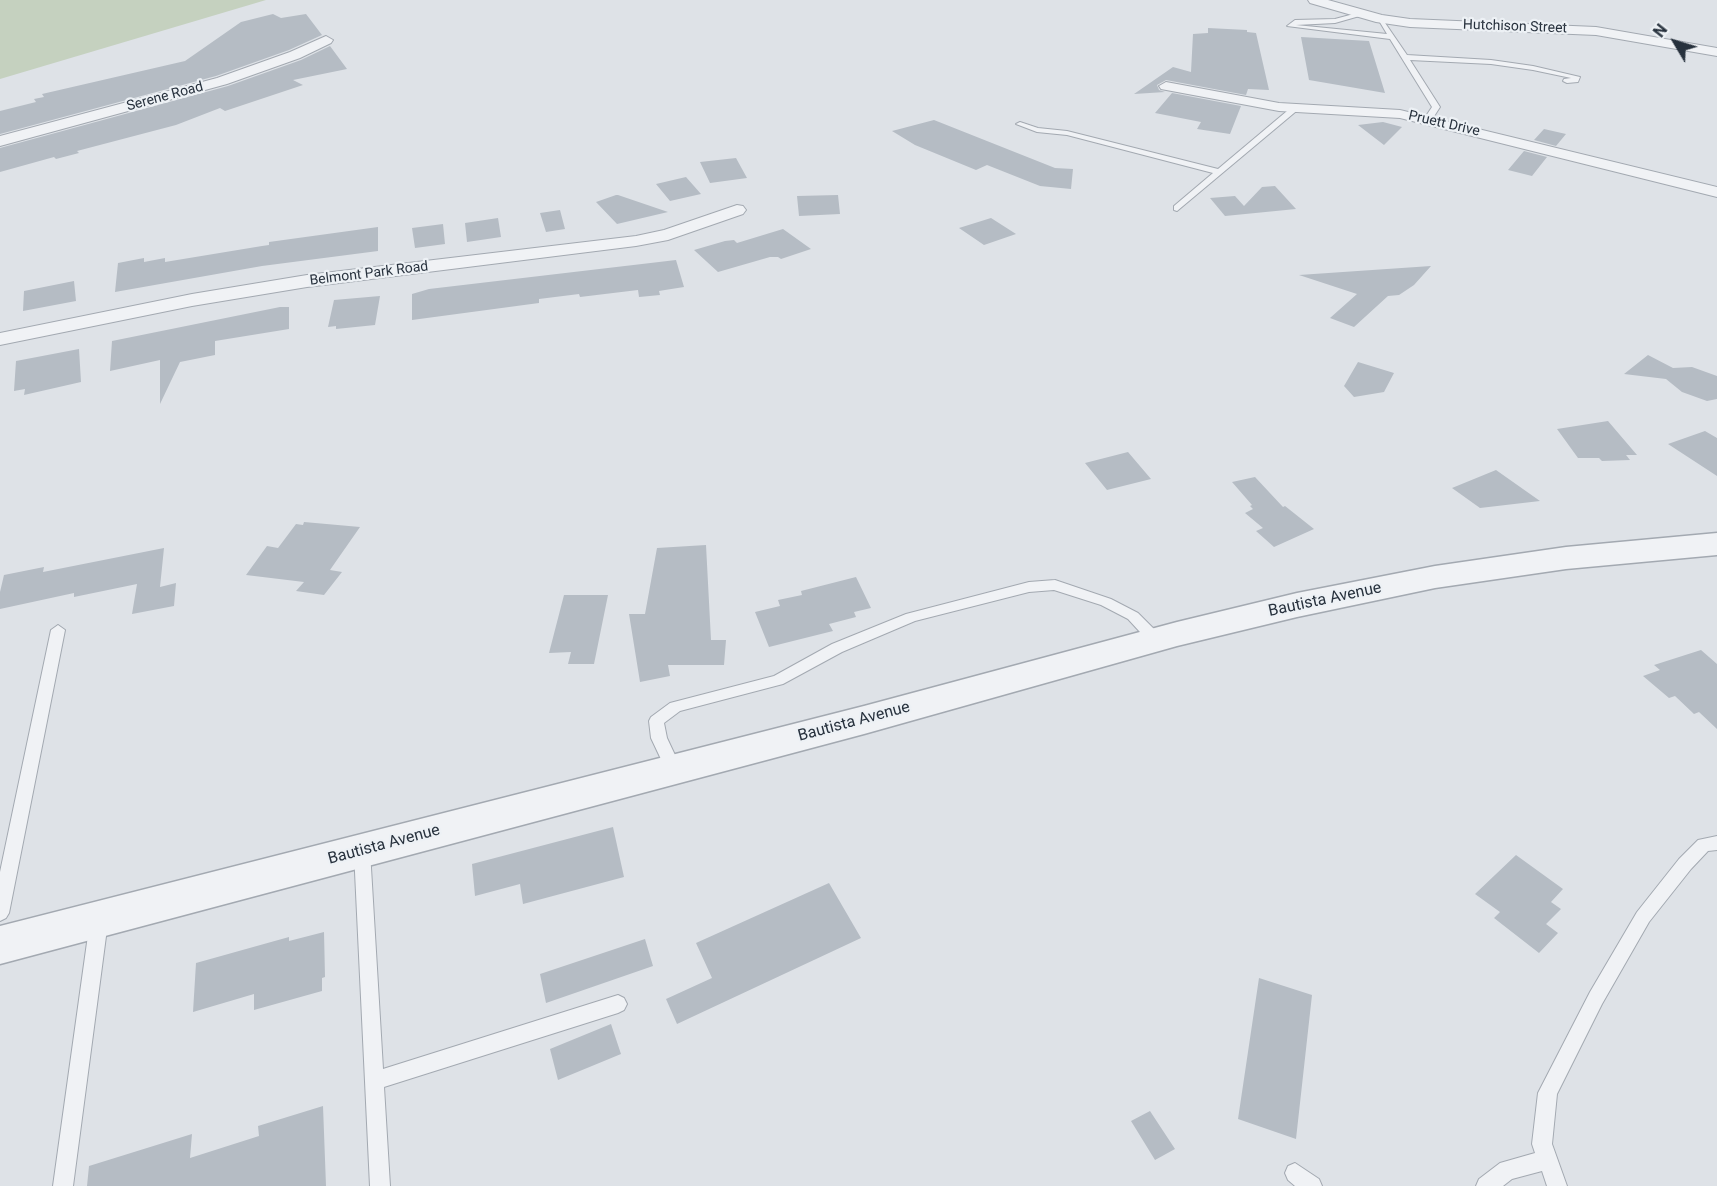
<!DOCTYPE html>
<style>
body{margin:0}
#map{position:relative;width:1717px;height:1186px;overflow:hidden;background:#dee2e7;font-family:Roboto,sans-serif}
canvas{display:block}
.north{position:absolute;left:1645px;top:12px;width:60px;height:60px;-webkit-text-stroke:4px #edf1f5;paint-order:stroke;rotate:308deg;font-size:16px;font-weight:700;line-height:24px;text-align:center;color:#27313d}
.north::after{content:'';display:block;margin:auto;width:21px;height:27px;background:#27313d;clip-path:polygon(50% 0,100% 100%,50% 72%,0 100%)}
</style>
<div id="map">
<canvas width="1717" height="1186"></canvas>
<div class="north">N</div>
</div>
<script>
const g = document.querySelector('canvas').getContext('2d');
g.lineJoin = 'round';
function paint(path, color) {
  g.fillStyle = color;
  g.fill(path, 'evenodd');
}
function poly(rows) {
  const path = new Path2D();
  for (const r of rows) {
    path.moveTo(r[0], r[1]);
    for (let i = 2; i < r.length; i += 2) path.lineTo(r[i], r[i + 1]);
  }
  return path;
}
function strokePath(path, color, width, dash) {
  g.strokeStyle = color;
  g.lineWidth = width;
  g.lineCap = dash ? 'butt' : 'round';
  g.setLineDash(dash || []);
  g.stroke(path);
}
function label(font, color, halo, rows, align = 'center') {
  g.font = font + ' Roboto,sans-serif';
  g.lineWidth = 4.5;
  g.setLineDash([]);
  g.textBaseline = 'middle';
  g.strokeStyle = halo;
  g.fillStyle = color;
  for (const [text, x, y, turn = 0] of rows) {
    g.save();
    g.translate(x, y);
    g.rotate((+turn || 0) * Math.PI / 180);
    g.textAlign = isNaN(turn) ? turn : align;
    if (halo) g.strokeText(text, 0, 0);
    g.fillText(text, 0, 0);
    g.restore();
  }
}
const green = poly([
 [0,0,266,0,0,79]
]);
const building = poly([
 [273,14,281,18,306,14,322,35,289,50,216,76,0,134,0,111,36,102,34,99,44,97,42,94,185,61,241,22],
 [1208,28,1247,30,1247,32,1256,33,1269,90,1248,89,1246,95,1166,80,1157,85,1159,90,1165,92,1134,94,1173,67,1191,72,1193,34,1208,33],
 [1301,37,1369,41,1385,93,1309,80],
 [330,46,347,69,293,80,303,85,225,111,220,108,176,125,77,151,79,153,56,159,54,157,0,172,0,148,228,86,301,60],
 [1172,93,1241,106,1230,134,1197,129,1201,122,1155,113],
 [934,120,1055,168,1073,169,1071,189,1040,186,987,165,976,170,915,145,892,131],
 [1383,122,1402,127,1384,145,1358,125],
 [1544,129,1566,134,1556,146,1534,140],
 [1524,151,1547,157,1532,176,1508,170],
 [736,158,747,178,710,183,700,162],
 [686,177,701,194,670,201,656,184],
 [1275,186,1296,209,1225,216,1210,198,1235,196,1244,206,1262,187],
 [616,195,618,195,668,212,617,224,596,202],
 [838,195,840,214,799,216,797,196],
 [560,210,565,229,546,232,540,213],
 [498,218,501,237,467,242,465,223],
 [991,218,1016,234,984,245,959,228],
 [443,224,445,244,415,248,412,228],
 [378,227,378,251,262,266,115,292,118,263,144,258,144,262,165,258,165,262,262,246,269,245,269,242],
 [783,229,811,249,781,259,778,257,770,257,718,272,694,250,725,241,734,240,737,243],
 [676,260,684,287,665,290,659,291,660,295,639,297,638,290,580,297,579,294,539,299,539,303,412,320,412,294,429,289],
 [1431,266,1414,285,1399,295,1388,296,1354,327,1330,318,1357,294,1299,275],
 [74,281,76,301,23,311,24,291],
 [380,296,375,325,336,329,336,326,328,327,334,300],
 [280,307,289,307,289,329,215,341,215,355,180,362,160,404,160,360,110,371,112,341],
 [79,349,81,382,24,395,25,389,14,391,16,361],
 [1648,355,1673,368,1692,367,1717,376,1717,399,1707,401,1682,392,1666,379,1624,374],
 [1358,362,1394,373,1384,392,1354,397,1344,386],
 [1608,421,1637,455,1626,455,1630,460,1602,461,1599,458,1578,458,1557,429],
 [1705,431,1717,438,1717,476,1668,444],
 [1128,452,1151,479,1107,490,1085,463],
 [1496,470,1540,501,1480,508,1452,488],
 [1255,477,1283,507,1285,506,1314,529,1274,547,1256,531,1263,528,1245,513,1253,509,1250,506,1252,505,1232,482],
 [304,522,360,527,330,570,342,572,324,595,296,591,304,582,246,575,267,546,278,548,296,524,303,525],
 [706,545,711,640,726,640,724,665,668,665,670,676,640,682,629,614,645,614,657,548],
 [164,548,160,587,176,583,174,606,132,614,137,584,74,597,74,593,0,609,0,592,4,575,44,567,43,572],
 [856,577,871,608,854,612,856,617,829,624,833,631,769,647,755,612,780,606,778,600,802,595,801,591],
 [564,595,608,595,594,664,568,664,571,652,549,653],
 [1701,650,1717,664,1717,729,1699,712,1694,714,1675,696,1669,698,1643,676,1660,670,1654,665],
 [613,827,624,877,523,904,520,884,475,896,472,864],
 [1516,855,1563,889,1551,902,1561,909,1546,924,1558,933,1539,953,1494,918,1500,912,1475,894],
 [829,883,861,938,677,1024,666,999,712,978,696,943],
 [324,932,325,977,322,978,322,991,254,1010,254,994,193,1012,196,963,289,937,289,941],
 [645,939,653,966,546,1003,540,974],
 [1259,978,1312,995,1296,1139,1238,1119],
 [611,1024,621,1054,558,1080,550,1049],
 [323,1106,326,1186,87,1186,89,1166,192,1134,190,1158,259,1136,258,1126],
 [1150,1111,1175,1149,1155,1160,1131,1121]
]);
const service = poly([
 [1361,12,1363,15,1335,23,1296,25,1387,34,1378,19,1381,17,1407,55,1491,60,1533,66,1580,77,1578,82,1567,83,1563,81,1564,79,1571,78,1533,70,1491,64,1410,60,1440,107,1431,121,1425,121,1424,119,1432,107,1390,39,1287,26,1295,20,1335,19,1361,12],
 [1293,106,1300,108,1177,211,1174,210,1174,206,1213,173,1067,135,1037,132,1016,124,1020,122,1038,128,1067,131,1218,169,1293,106],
 [1055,580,1111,599,1138,613,1161,636,1163,640,1161,644,1151,644,1128,619,1101,605,1054,590,1029,592,915,621,842,652,783,684,680,711,664,723,667,738,682,770,680,774,674,776,668,774,651,738,649,721,651,717,670,703,774,676,832,644,906,614,1029,582,1055,580],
 [58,625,65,630,9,913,6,918,0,921,0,872,51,630,58,625],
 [1717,836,1717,850,1708,851,1691,869,1649,922,1602,1004,1557,1094,1552,1144,1567,1186,1547,1186,1542,1171,1512,1179,1503,1186,1476,1186,1479,1179,1500,1163,1535,1153,1532,1144,1538,1093,1590,992,1637,912,1679,859,1698,840,1717,836],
 [362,844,368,846,370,851,383,1069,618,995,624,998,627,1004,624,1010,618,1013,384,1087,390,1186,370,1186,354,851,356,846,362,844],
 [99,913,105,916,108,921,73,1186,53,1186,90,921,93,916,99,913],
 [1295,1163,1319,1179,1322,1186,1295,1186,1288,1180,1285,1173,1288,1166,1295,1163]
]);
const minor = poly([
 [1308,0,1328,0,1382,15,1410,19,1596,27,1717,48,1717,56,1596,35,1410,27,1376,22,1310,3,1308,0],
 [326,36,333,40,331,43,300,58,227,84,0,146,0,136,217,78,290,52,326,36],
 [1166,82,1279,103,1400,110,1717,187,1717,197,1400,118,1279,111,1161,89,1159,86,1166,82],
 [737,205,743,206,746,210,743,214,668,240,636,246,307,287,192,306,0,345,0,333,192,294,307,275,636,236,664,230,737,205]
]);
const tertiary = poly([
 [1717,533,1717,555,1566,569,1435,588,1297,617,1177,646,864,734,0,964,0,926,864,706,1177,622,1297,593,1435,566,1566,547,1717,533]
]);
const farStreetnames = [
 ["Hutchison Street",1515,27,2],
 ["Serene Road",165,97,-15],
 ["Pruett Drive",1444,124,13],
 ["Belmont Park Road",369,274,-7]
];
const streetNames = [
 ["Bautista Avenue",1325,600,-12],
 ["Bautista Avenue",854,722,-15],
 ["Bautista Avenue",384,845,-15]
];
paint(green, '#c5d1bf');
paint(building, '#b5bcc4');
strokePath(service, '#a3a9b1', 2);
strokePath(minor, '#a3a9b1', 2);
strokePath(tertiary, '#a3a9b1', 3);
paint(service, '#f0f2f5');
paint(minor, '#f0f2f5');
paint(tertiary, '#f0f2f5');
label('14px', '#27313d', '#edf1f5', farStreetnames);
label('16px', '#27313d', '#edf1f5', streetNames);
</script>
